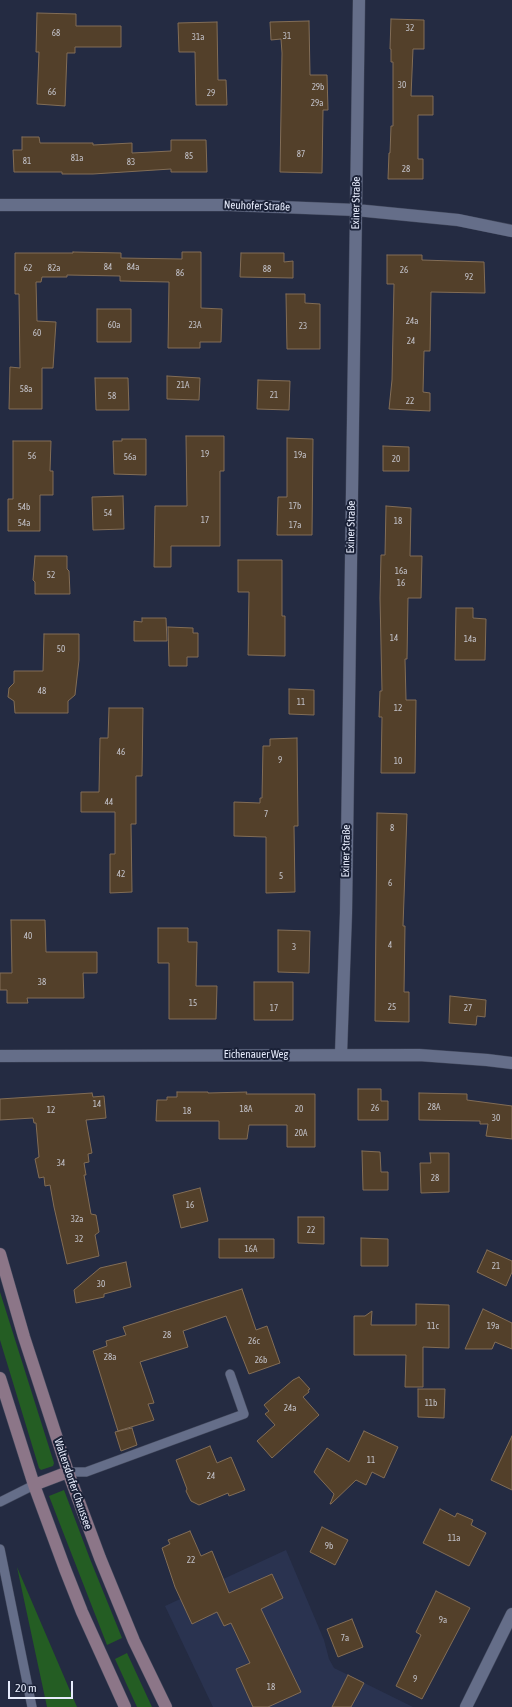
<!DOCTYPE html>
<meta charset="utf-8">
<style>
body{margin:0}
#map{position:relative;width:512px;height:1707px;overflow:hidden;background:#242b42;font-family:"Asap Condensed",sans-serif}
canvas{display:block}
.scale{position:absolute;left:8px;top:1681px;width:65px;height:18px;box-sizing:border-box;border:2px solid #e7ecfc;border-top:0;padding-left:5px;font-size:12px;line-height:14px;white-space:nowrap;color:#e7ecfc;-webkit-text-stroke:3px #1a2137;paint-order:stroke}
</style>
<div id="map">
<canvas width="512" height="1707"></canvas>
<div class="scale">20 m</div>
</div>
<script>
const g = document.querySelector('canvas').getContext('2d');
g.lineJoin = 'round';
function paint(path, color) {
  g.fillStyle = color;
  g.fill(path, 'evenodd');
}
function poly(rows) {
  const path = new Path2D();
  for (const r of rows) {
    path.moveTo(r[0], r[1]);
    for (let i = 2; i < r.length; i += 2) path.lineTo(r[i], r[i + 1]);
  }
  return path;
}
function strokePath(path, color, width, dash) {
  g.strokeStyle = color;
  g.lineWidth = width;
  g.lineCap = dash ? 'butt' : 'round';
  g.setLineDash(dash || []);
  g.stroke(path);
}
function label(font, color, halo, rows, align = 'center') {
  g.font = font + ' "Asap Condensed",sans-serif';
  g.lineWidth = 4;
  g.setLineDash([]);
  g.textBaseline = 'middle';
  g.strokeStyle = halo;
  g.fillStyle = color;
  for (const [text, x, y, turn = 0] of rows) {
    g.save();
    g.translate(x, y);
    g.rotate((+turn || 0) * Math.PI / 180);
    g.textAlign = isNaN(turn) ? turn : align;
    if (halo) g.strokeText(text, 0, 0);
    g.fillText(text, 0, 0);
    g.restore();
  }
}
const built = poly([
 [286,1550,324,1640,329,1659,334,1668,413,1707,213,1707,165,1606]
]);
const green = poly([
 [0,1292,54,1463,53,1466,41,1470,39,1468,0,1340],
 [64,1490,90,1559,122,1638,107,1645,49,1496],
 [17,1567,77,1707,47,1707],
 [127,1653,152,1707,137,1707,115,1659]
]);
const building = poly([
 [37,13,76,14,76,26,121,26,121,47,75,47,75,53,67,53,65,106,37,104,39,52,36,52,37,13],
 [391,19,424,20,424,49,413,49,411,96,433,96,433,115,418,115,418,159,423,159,423,179,388,179,389,153,390,153,391,126,393,126,393,62,391,62,391,49,390,49,391,19],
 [309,21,310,75,327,75,328,110,323,110,322,173,280,172,282,53,281,39,271,40,270,22,309,21],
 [217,22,218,80,226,80,227,105,196,105,195,52,179,52,178,23,217,22],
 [22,137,39,137,40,143,93,143,93,145,132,143,132,153,171,151,171,140,206,140,207,172,171,172,171,169,93,174,62,174,62,172,14,172,13,150,22,150,22,137],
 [73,252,121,253,121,258,182,259,182,252,201,252,201,308,222,309,221,342,200,342,200,348,168,348,169,282,120,281,120,276,67,275,67,277,42,277,41,282,36,282,37,321,56,322,53,368,42,368,42,409,9,409,10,367,20,368,19,294,15,294,15,253,73,253,73,252],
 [241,253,284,253,284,262,293,261,293,278,240,277,241,253],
 [387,255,422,255,422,260,484,262,485,293,431,292,430,351,424,351,423,392,430,393,430,411,389,409,392,380,394,284,387,284,387,255],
 [286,294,305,294,305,303,320,304,320,349,287,349,286,294],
 [97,309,131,309,131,342,97,342,97,309],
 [167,376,200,378,199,400,167,399,167,376],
 [95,378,128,378,129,410,96,410,95,378],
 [258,380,290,381,289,410,257,409,258,380],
 [186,436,224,436,224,471,220,471,220,546,171,546,171,567,154,567,155,506,187,506,186,436],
 [287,438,313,439,312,535,277,535,278,497,287,497,287,438],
 [122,439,146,439,146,475,114,474,113,441,122,441,122,439],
 [13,441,51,441,50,471,53,471,53,495,40,495,40,531,8,531,8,499,13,499,13,441],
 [383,446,409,447,409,471,383,471,383,446],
 [123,496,124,529,93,530,92,497,123,496],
 [386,506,411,508,410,556,422,556,421,598,408,598,407,659,405,659,406,700,416,700,415,773,381,773,382,717,379,717,380,691,382,691,380,598,381,555,385,555,386,506],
 [35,556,67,556,67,569,69,571,70,594,35,594,35,582,33,580,35,556],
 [238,560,282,560,282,616,285,616,285,656,248,655,249,592,238,592,238,560],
 [456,608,473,608,473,618,486,619,485,660,455,660,456,608],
 [142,618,166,618,167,641,134,641,134,621,142,622,142,618],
 [168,627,193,628,193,633,198,633,198,657,187,657,187,666,169,666,168,627],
 [44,634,79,634,79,660,75,695,68,701,68,713,15,713,14,701,8,697,9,688,14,683,14,671,43,671,44,634],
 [289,689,314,690,314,715,289,714,289,689],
 [109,708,143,708,142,776,136,776,136,824,131,824,132,892,110,893,110,854,115,854,115,812,81,812,81,792,99,792,100,738,108,738,109,708],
 [297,738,298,826,294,826,295,892,266,893,266,837,234,836,234,802,260,803,260,798,262,798,263,746,270,746,270,739,297,738],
 [377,813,407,814,403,926,405,926,404,992,409,992,409,1022,375,1021,377,813],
 [11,920,45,920,46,952,97,952,97,973,83,973,84,998,27,998,28,1003,7,1003,7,990,0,990,0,973,12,973,11,920],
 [158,928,188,928,188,942,197,942,196,986,217,986,216,1019,169,1019,169,963,158,963,158,928],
 [278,930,310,931,309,973,278,972,278,930],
 [254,982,293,982,293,1020,254,1020,254,982],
 [450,996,486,1000,485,1017,477,1016,476,1025,449,1023,450,996],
 [358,1089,381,1089,381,1101,388,1101,388,1120,358,1120,358,1089],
 [177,1092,208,1092,208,1093,247,1092,246,1094,315,1094,315,1147,287,1147,287,1125,249,1125,247,1139,219,1139,219,1121,156,1121,157,1100,167,1100,167,1097,177,1097,177,1092],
 [92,1093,93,1097,104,1096,106,1118,86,1120,92,1153,88,1154,89,1162,84,1163,86,1175,84,1175,91,1214,96,1215,99,1232,95,1235,99,1256,67,1264,54,1207,50,1185,45,1186,44,1177,39,1178,35,1159,39,1157,36,1123,34,1123,33,1118,0,1120,0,1099,92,1093],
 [419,1093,467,1094,467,1100,512,1106,512,1139,486,1136,488,1124,480,1124,480,1121,419,1120,419,1093],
 [362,1151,380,1152,381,1172,388,1172,388,1190,363,1190,362,1151],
 [430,1153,449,1153,449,1192,421,1193,420,1163,431,1163,430,1153],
 [200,1188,208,1221,181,1228,173,1195,200,1188],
 [298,1217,324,1217,324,1244,298,1243,298,1217],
 [361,1238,388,1239,388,1266,361,1266,361,1238],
 [219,1239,274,1239,274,1258,219,1258,219,1239],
 [487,1250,512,1261,512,1272,506,1286,477,1272,487,1250],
 [126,1262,131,1287,104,1294,104,1297,76,1303,74,1290,100,1268,126,1262],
 [242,1289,256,1330,267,1326,280,1363,249,1374,226,1316,183,1331,188,1347,140,1362,154,1403,148,1404,154,1420,118,1431,93,1351,107,1346,106,1341,126,1335,123,1327,242,1289],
 [416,1304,449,1305,449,1348,423,1347,423,1387,405,1387,406,1355,354,1355,354,1316,365,1316,372,1311,371,1325,416,1325,416,1304],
 [483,1309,512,1323,512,1349,495,1342,492,1349,465,1349,483,1309],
 [299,1377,310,1389,308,1390,309,1392,303,1397,319,1415,272,1458,257,1441,275,1425,265,1414,269,1411,264,1405,293,1380,299,1377],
 [418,1389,445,1389,444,1418,418,1417,418,1389],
 [132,1428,137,1445,121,1451,115,1432,132,1428],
 [364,1431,398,1447,384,1478,372,1472,366,1485,356,1480,331,1504,330,1504,334,1494,314,1472,327,1448,349,1462,364,1431],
 [512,1436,512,1490,491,1480,512,1436],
 [210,1446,217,1463,231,1457,245,1490,229,1496,228,1493,199,1505,191,1501,186,1491,187,1489,176,1460,210,1446],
 [440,1509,455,1517,457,1513,473,1520,471,1525,486,1533,469,1566,423,1543,440,1509],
 [322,1527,348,1540,335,1565,310,1552,322,1527],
 [190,1531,201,1556,212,1551,229,1593,272,1574,283,1598,261,1609,301,1692,268,1707,253,1707,236,1669,250,1663,231,1623,224,1626,217,1612,192,1624,175,1587,162,1548,170,1544,168,1540,190,1531],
 [436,1591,470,1608,422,1699,396,1686,421,1635,416,1632,436,1591],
 [352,1619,363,1647,338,1657,327,1629,352,1619],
 [348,1675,364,1683,351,1707,332,1707,348,1675]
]);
const lane = poly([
 [68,1472,86,1472,244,1414,230,1374],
 [0,1502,34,1485],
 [0,1549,32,1707]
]);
const street = poly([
 [0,205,230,205,356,210,458,220,512,231],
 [341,1054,346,913,359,0],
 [0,1056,419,1055,487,1060,512,1063],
 [466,1707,512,1614]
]);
const secondary = poly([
 [0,1254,24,1337,68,1472,100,1558,134,1641,166,1707],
 [0,1378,34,1485,65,1569,82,1612,125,1707],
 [34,1485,68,1472]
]);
const numberNames = [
 ["32",410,28],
 ["68",56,33],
 ["31",287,36],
 ["31a",198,37],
 ["30",402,85],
 ["29b",318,87],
 ["66",52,92],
 ["29",211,93],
 ["29a",317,103],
 ["87",301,154],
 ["85",189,156],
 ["81a",77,158],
 ["81",27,161],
 ["83",131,162],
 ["28",406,169],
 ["84",108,267],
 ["84a",133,267],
 ["62",28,268],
 ["82a",54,268],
 ["88",267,269],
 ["26",404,270],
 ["86",180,273],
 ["92",469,277],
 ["24a",412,321],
 ["60a",114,325],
 ["23A",195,325],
 ["23",303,326],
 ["60",37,333],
 ["24",411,341],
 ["21A",183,385],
 ["58a",26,389],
 ["21",274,395],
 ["58",112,396],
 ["22",410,401],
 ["19",205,454],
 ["19a",300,455],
 ["56",32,456],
 ["56a",130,457],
 ["20",396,459],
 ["17b",295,506],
 ["54b",24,507],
 ["54",108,513],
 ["17",205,520],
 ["18",398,521],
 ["54a",24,523],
 ["17a",295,525],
 ["16a",401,571],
 ["52",51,575],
 ["16",401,583],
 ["14",394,638],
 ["14a",470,639],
 ["50",61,649],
 ["48",42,691],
 ["11",301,702],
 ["12",398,708],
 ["46",121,752],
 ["9",280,760],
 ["10",398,761],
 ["44",109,802],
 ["7",266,814],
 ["8",392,828],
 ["42",121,874],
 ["5",281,876],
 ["6",390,883],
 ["40",28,936],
 ["4",390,945],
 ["3",294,947],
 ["38",42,982],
 ["15",193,1003],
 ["25",392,1007],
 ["17",274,1008],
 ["27",468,1008],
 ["14",97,1104],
 ["28A",434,1107],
 ["26",375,1108],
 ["18A",246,1109],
 ["20",299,1109],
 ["12",51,1110],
 ["18",187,1111],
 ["30",496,1118],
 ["20A",301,1133],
 ["34",61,1163],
 ["28",435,1178],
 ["16",190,1205],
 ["32a",77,1219],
 ["22",311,1230],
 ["32",79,1239],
 ["16A",251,1249],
 ["21",496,1266],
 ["30",101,1284],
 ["11c",433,1326],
 ["19a",493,1326],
 ["28",167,1335],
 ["26c",254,1341],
 ["28a",110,1357],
 ["26b",261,1360],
 ["11b",431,1403],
 ["24a",290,1408],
 ["11",371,1460],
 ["24",211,1476],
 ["11a",454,1538],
 ["9b",329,1546],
 ["22",191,1560],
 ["9a",443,1620],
 ["7a",345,1638],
 ["9",415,1679],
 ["18",271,1687]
];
const streetNames = [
 ["Exiner Straße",356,203,-89],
 ["Neuhofer Straße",257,206,2],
 ["Exiner Straße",351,527,-89],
 ["Exiner Straße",346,851,-89],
 ["Eichenauer Weg",256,1055],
 ["Waltersdorfer Chaussee",73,1484,71]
];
paint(built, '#2a3350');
paint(green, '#245d23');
paint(building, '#53402a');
strokePath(building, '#826d56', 1);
strokePath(lane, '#41475b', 10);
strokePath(street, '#41475b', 13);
strokePath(secondary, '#41475b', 13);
strokePath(lane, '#656e89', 9);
strokePath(street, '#656e89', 12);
strokePath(secondary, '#8c7688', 12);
label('9px', '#c2c1c8', null, numberNames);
label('11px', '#e7ecfc', '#1a2137', streetNames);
</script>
